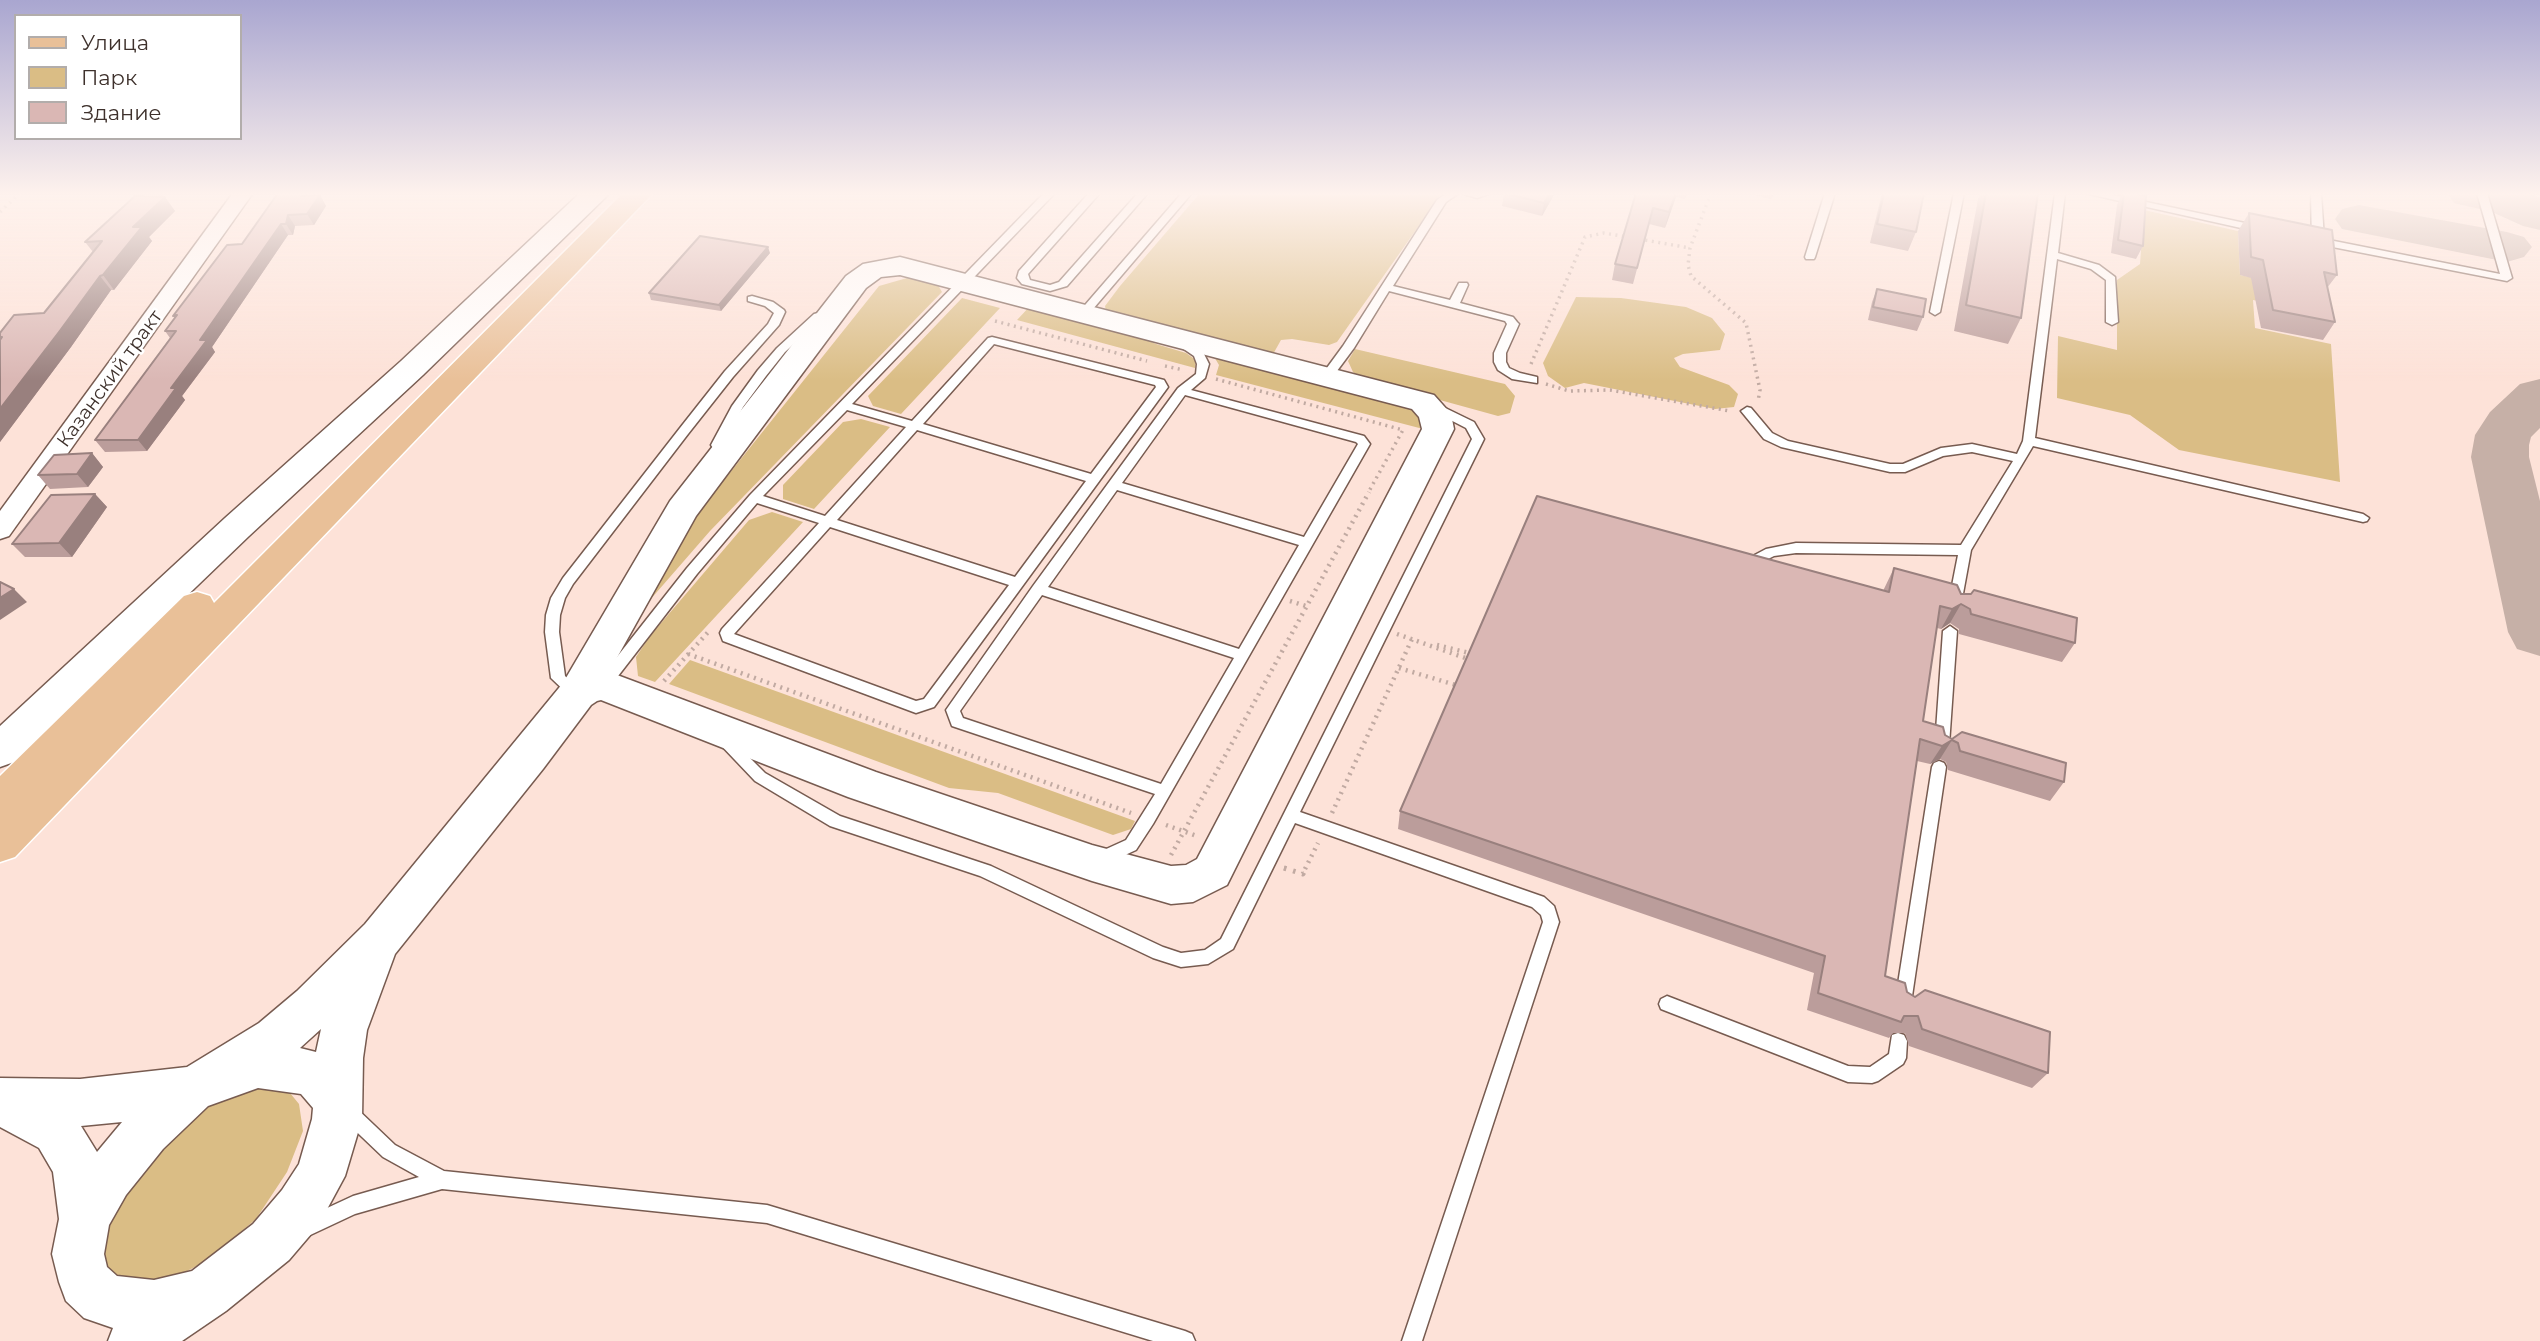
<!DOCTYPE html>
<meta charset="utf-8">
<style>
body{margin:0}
#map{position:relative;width:2540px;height:1341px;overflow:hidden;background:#fde2d8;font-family:Montserrat,sans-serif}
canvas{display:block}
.legend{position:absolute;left:14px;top:14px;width:228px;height:126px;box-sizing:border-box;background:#fff;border:2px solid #b2adab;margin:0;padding:9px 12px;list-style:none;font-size:21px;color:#3e312c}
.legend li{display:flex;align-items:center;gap:14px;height:35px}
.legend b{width:35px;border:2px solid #b2adab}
</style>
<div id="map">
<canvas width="2540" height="1341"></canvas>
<ul class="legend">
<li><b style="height:9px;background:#e9c098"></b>Улица</li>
<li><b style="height:19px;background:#dabd85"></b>Парк</li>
<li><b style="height:19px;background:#dab7b4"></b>Здание</li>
</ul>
</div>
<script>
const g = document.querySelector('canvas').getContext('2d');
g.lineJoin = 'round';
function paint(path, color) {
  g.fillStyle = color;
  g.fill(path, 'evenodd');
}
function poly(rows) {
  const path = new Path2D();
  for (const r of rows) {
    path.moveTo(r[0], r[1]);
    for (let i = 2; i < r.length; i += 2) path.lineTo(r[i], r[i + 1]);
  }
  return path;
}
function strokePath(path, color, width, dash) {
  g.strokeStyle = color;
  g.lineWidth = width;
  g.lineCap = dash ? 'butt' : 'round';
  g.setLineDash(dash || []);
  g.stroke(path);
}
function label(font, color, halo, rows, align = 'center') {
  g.font = font + ' Montserrat,sans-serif';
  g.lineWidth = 5;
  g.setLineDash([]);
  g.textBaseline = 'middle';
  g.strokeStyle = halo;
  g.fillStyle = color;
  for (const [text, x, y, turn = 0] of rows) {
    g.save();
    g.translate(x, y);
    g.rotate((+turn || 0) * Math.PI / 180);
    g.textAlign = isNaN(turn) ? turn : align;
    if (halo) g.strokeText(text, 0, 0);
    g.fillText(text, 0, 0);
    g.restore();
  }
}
const green = poly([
 [1200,193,1442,193,1337,342,1329,345,1292,339,1281,340,1272,356,1106,311,1105,306,1120,286],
 [2144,210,2238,231,2240,275,2324,293,2328,315,2253,300,2255,328,2331,344,2340,482,2179,450,2130,415,2057,398,2058,336,2117,350,2117,280,2140,264],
 [907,278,938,285,942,292,710,531,643,608,677,539,879,286],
 [1576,297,1621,298,1686,307,1712,318,1725,334,1720,350,1683,354,1674,358,1680,367,1729,385,1738,394,1734,407,1715,409,1584,383,1565,388,1548,376,1543,363],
 [962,298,1000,308,901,414,873,406,868,396],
 [1031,305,1125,330,1156,344,1186,353,1196,360,1195,368,1017,320],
 [1355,349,1505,384,1515,396,1510,413,1498,416,1360,378,1353,372,1348,361],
 [1213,355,1425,411,1427,430,1216,375,1219,365],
 [861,419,890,427,814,509,783,499,783,485,843,422],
 [772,512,803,522,655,682,638,676,636,657,650,636,749,520],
 [690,660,1135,821,1131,829,1113,835,998,793,949,788,669,684],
 [267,1081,290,1093,299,1104,303,1131,287,1172,256,1219,208,1260,170,1280,135,1290,109,1280,98,1236,129,1169,222,1093]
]);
const taxiway = poly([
 [2447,193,2529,193,2540,198,2540,230,2523,226,2492,212,2454,203,2447,193],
 [2359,205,2507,232,2524,237,2532,247,2524,257,2507,262,2342,229,2335,219,2342,209,2359,205],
 [2540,379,2540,428,2531,437,2529,445,2529,457,2540,501,2540,656,2517,649,2508,632,2471,457,2475,435,2490,412,2520,384,2540,379]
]);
const pathFar2 = poly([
 [1711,193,1690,248,1688,265,1691,276,1746,323,1760,390,1758,401],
 [0,212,20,193],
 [1639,239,1690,248],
 [995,321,1147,361],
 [1531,364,1585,237,1604,233,1627,237],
 [1165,366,1184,370],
 [1216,379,1403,430,1368,493],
 [1546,384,1569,391,1610,390,1730,411]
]);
const pathFar1 = poly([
 [1290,601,1309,607],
 [1397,634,1471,660],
 [1437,645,1473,654],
 [688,654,1131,813],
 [1399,668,1459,686],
 [664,681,710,630],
 [1332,813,1412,639],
 [1166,825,1197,836],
 [1171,855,1369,492],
 [1284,868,1288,869],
 [1305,869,1318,843]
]);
const path = poly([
 [1284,868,1303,874,1306,868]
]);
const lane = poly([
 [1044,193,1055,193,852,404,912,421,988,338,992,337,1164,380,1168,387,934,707,916,713,723,641,720,633,722,629,819,523,757,503,697,574,608,689,598,689,596,685,598,681,687,568,750,495,1044,193],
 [994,344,1155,385,1156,387,1091,474,923,424,994,344],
 [847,410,906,427,825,516,763,496,847,410],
 [917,430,1086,481,1015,577,837,520,917,430],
 [830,527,1009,585,924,699,916,701,734,634,830,527],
 [1089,193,1100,193,1028,274,1030,280,1050,285,1059,282,1138,193,1148,193,1067,286,1050,291,1022,284,1017,278,1019,271,1089,193],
 [1182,193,1192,193,1087,316,1079,316,1079,312,1182,193],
 [1447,193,1459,193,1446,202,1393,286,1450,300,1459,283,1467,283,1468,285,1460,303,1513,317,1517,322,1519,324,1506,353,1506,362,1509,368,1520,373,1537,377,1537,383,1512,379,1498,370,1494,362,1494,353,1507,324,1505,321,1389,291,1354,348,1331,379,1323,379,1321,376,1343,346,1437,200,1447,193],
 [1460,193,1492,193,1477,198,1460,193],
 [1825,193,1835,193,1815,257,1814,259,1806,259,1805,257,1825,193],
 [1954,193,1964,193,1940,312,1935,315,1930,312,1954,193],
 [2055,193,2065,193,2058,253,2099,265,2115,277,2118,322,2112,325,2106,322,2106,280,2091,269,2057,259,2035,438,2363,514,2369,518,2367,521,2363,522,2033,446,1971,550,1960,610,1955,611,1948,606,1958,555,1796,553,1774,556,1754,566,1749,564,1747,561,1749,558,1766,549,1796,543,1961,545,2013,461,1972,452,1943,456,1905,472,1890,472,1781,447,1764,439,1741,411,1747,407,1751,408,1772,433,1788,441,1890,464,1903,464,1941,448,1972,444,2017,454,2023,441,2055,193],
 [2084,193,2104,193,2259,226,2264,229,2259,232,2084,193],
 [2311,193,2321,193,2324,239,2500,274,2477,193,2487,193,2512,278,2507,281,2312,243,2311,193],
 [752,296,773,302,784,310,785,312,779,325,733,377,688,434,573,584,565,598,560,615,559,632,565,676,584,694,582,698,577,700,572,698,551,678,545,632,546,615,551,598,563,578,680,428,725,371,768,324,774,313,765,306,748,301,748,297,752,296],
 [818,313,822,314,822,318,785,352,766,376,743,407,721,448,713,448,711,445,732,406,758,370,777,348,814,314,818,313],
 [1181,340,1203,352,1209,364,1205,378,1191,390,1364,436,1370,444,1153,824,1136,850,1099,867,1093,865,1091,860,1093,855,1126,840,1155,794,952,726,946,710,1033,586,1178,388,1196,374,1197,364,1194,356,1175,343,1181,340],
 [1185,395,1356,442,1358,444,1304,537,1122,483,1185,395],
 [1117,490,1299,545,1239,649,1048,587,1117,490],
 [1042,595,1234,658,1161,784,963,718,960,711,1042,595],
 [1435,403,1474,422,1484,439,1300,812,1544,897,1554,906,1559,922,1422,1341,1402,1341,1543,922,1541,915,1532,907,1295,823,1233,949,1208,964,1181,967,1153,958,980,876,830,826,755,781,716,740,718,736,723,734,728,736,765,773,840,816,991,866,1163,947,1181,953,1205,950,1221,939,1472,439,1466,428,1431,410,1431,404,1435,403],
 [1950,626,1957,631,1949,745,1947,749,1942,751,1937,749,1935,745,1943,631,1950,626],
 [1939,761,1944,763,1946,767,1911,1003,1909,1008,1903,1011,1897,1008,1895,1003,1932,767,1934,763,1939,761],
 [1667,996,1848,1066,1870,1067,1889,1054,1892,1035,1898,1033,1904,1035,1907,1041,1906,1058,1903,1064,1878,1081,1872,1083,1848,1082,1661,1009,1659,1004,1661,999,1667,996],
 [347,1102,353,1105,395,1145,444,1171,767,1205,1185,1331,1192,1334,1195,1341,1153,1341,767,1223,442,1189,355,1214,306,1237,299,1235,297,1228,299,1221,353,1196,419,1177,383,1157,341,1117,338,1111,341,1105,347,1102]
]);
const street = poly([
 [233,193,253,193,9,536,0,539,0,511,233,193]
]);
const secondary = poly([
 [580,193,610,193,423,375,249,536,14,762,0,767,0,726,225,518,401,361,580,193],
 [900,257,1434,395,1451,414,1454,429,1227,885,1193,902,1171,904,1092,881,848,797,601,700,597,701,591,705,543,769,395,954,367,1030,363,1058,362,1119,345,1176,318,1226,289,1260,226,1311,182,1341,108,1341,113,1328,84,1318,66,1301,59,1282,52,1254,59,1219,53,1172,39,1148,0,1127,0,1078,80,1079,187,1067,259,1023,297,991,365,924,563,683,670,501,846,276,863,264,900,257],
 [900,275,1412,409,1419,417,1422,429,1197,859,1186,865,1171,866,1092,845,876,772,609,672,696,516,866,288,881,277,900,275],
 [321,1029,316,1052,300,1048,321,1029],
 [258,1088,301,1094,313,1108,312,1119,299,1164,282,1190,253,1224,192,1271,154,1280,117,1276,107,1267,104,1254,109,1225,126,1195,163,1149,208,1106,258,1088],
 [122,1122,97,1152,81,1126,122,1122]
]);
const primary = poly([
 [623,193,653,193,15,857,0,862,0,776,184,596,197,592,210,596,214,603,623,193]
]);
const wall = poly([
 [278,193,316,193,315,195,320,195,326,206,314,225,295,226,293,235,288,235,212,347,215,352,182,396,185,400,147,451,105,452,95,440,170,338,165,331,175,318,173,316,242,244],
 [1504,193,1555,193,1542,216,1502,206],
 [1646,193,1687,193,1685,199,1676,197,1665,228,1649,224,1633,284,1612,280,1615,264],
 [1746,193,1774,193,1771,199],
 [1882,193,1924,193,1916,232,1908,251,1870,243],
 [1981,193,2038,193,2021,318,2008,344,1954,331,1978,199],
 [2118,193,2142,193,2141,195,2143,246,2136,259,2111,253,2117,205,2122,194],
 [165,197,175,211,149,237,152,241,114,290,111,290,71,347,0,442,0,333,44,313,93,252,85,242],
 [2249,213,2337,275,2327,288,2335,322,2323,340,2261,328,2251,278,2240,275,2238,231],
 [770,253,721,311,651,300,649,293],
 [1877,289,1923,317,1917,331,1868,320,1872,302],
 [92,453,103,467,88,487,50,489,38,475],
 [95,494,107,507,72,557,25,557,12,544],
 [1894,568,1961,594,2075,643,2062,662,1959,634,1959,629,1950,623,1941,629,1937,628,1923,721,1952,739,2064,782,2050,801,1948,770,1946,762,1940,759,1930,764,1917,761,1885,976,1907,992,2048,1073,2032,1088,1909,1046,1905,1033,1893,1033,1889,1038,1807,1010,1814,973,1398,829,1400,811,1883,591]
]);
const shadedWall = poly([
 [302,193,316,193,308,207,301,196],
 [1550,193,1555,193,1542,216,1544,203],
 [1676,193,1677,193,1676,197,1665,228,1669,212],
 [320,195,326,206,314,225,307,214],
 [165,197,175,211,149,237,152,241,114,290,103,275,133,227],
 [288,215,295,226,293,235,286,224],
 [281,224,288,235,212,347,215,352,182,396,185,400,147,451,138,440,200,340],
 [768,247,770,253,721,311,719,305],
 [100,276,111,290,71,347,0,442,0,409],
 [92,453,103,467,88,487,77,474],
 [95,494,107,507,72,557,59,543],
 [14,589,27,602,0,620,0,598],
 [1961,604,1950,623,1941,629,1952,609],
 [1952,740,1940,759,1930,764,1942,746]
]);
const building = poly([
 [278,193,302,193,301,196,320,195,307,214,288,215,286,224,281,224,200,340,207,340,171,388,176,388,138,440,95,440,176,331,165,331,177,315,173,316,227,245,242,244,278,193],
 [1504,193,1550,193,1544,203,1504,193],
 [1636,193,1676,193,1669,212,1653,208,1637,268,1615,264,1636,193],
 [1884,193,1924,193,1916,232,1877,224,1884,193],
 [1986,193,2038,193,2021,318,1966,305,1986,193],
 [2124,193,2131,193,2146,196,2143,246,2118,240,2124,193],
 [135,196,165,197,133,227,142,227,103,275,100,276,59,332,0,409,0,340,2,337,0,337,0,333,14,315,44,313,102,241,85,242,135,196],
 [2249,213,2332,230,2337,275,2324,272,2335,322,2273,310,2263,260,2251,257,2249,213],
 [700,236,768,247,719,305,649,293,700,236],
 [1877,289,1926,299,1923,317,1873,307,1877,289],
 [92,453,77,474,38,475,54,455,92,453],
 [95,494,59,543,12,544,51,495,95,494],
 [1537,496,1889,592,1894,568,1957,585,1961,594,1971,594,1974,590,2077,618,2075,643,1971,614,1970,609,1961,604,1952,609,1940,606,1923,721,1943,727,1945,735,1952,739,1962,732,2066,763,2064,782,1960,751,1958,743,1952,740,1942,746,1920,739,1885,976,1905,983,1907,992,1915,997,1925,990,2050,1032,2048,1073,1922,1029,1918,1016,1904,1016,1901,1022,1818,993,1825,956,1400,811,1537,496],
 [0,582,14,589,0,598,0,582]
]);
const streetNames = [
 ["Казанский тракт",110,379,-54]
];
paint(green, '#dabd85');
paint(taxiway, '#c6b0a7');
strokePath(lane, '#775b50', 3);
strokePath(street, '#775b50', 3);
strokePath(secondary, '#775b50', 3);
strokePath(primary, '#fff', 3);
strokePath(pathFar2, '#c1aaa2', 3.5, [2, 4.5]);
strokePath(pathFar1, '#c1aaa2', 4.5, [2, 5]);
strokePath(path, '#c1aaa2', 5, [2.5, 7]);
paint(lane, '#fff');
paint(street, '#fff');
paint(secondary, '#fff');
paint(primary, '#e9c098');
paint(wall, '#bb9d9b');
paint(shadedWall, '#99807e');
paint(building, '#dab7b4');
strokePath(building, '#99807e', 2);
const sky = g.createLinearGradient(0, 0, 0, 381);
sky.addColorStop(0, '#a9a6d0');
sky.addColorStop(0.51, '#fef2ed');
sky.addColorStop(1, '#fef2ed00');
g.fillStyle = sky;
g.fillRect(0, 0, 2540, 381);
label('19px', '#3e312c', '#fff', streetNames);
</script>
